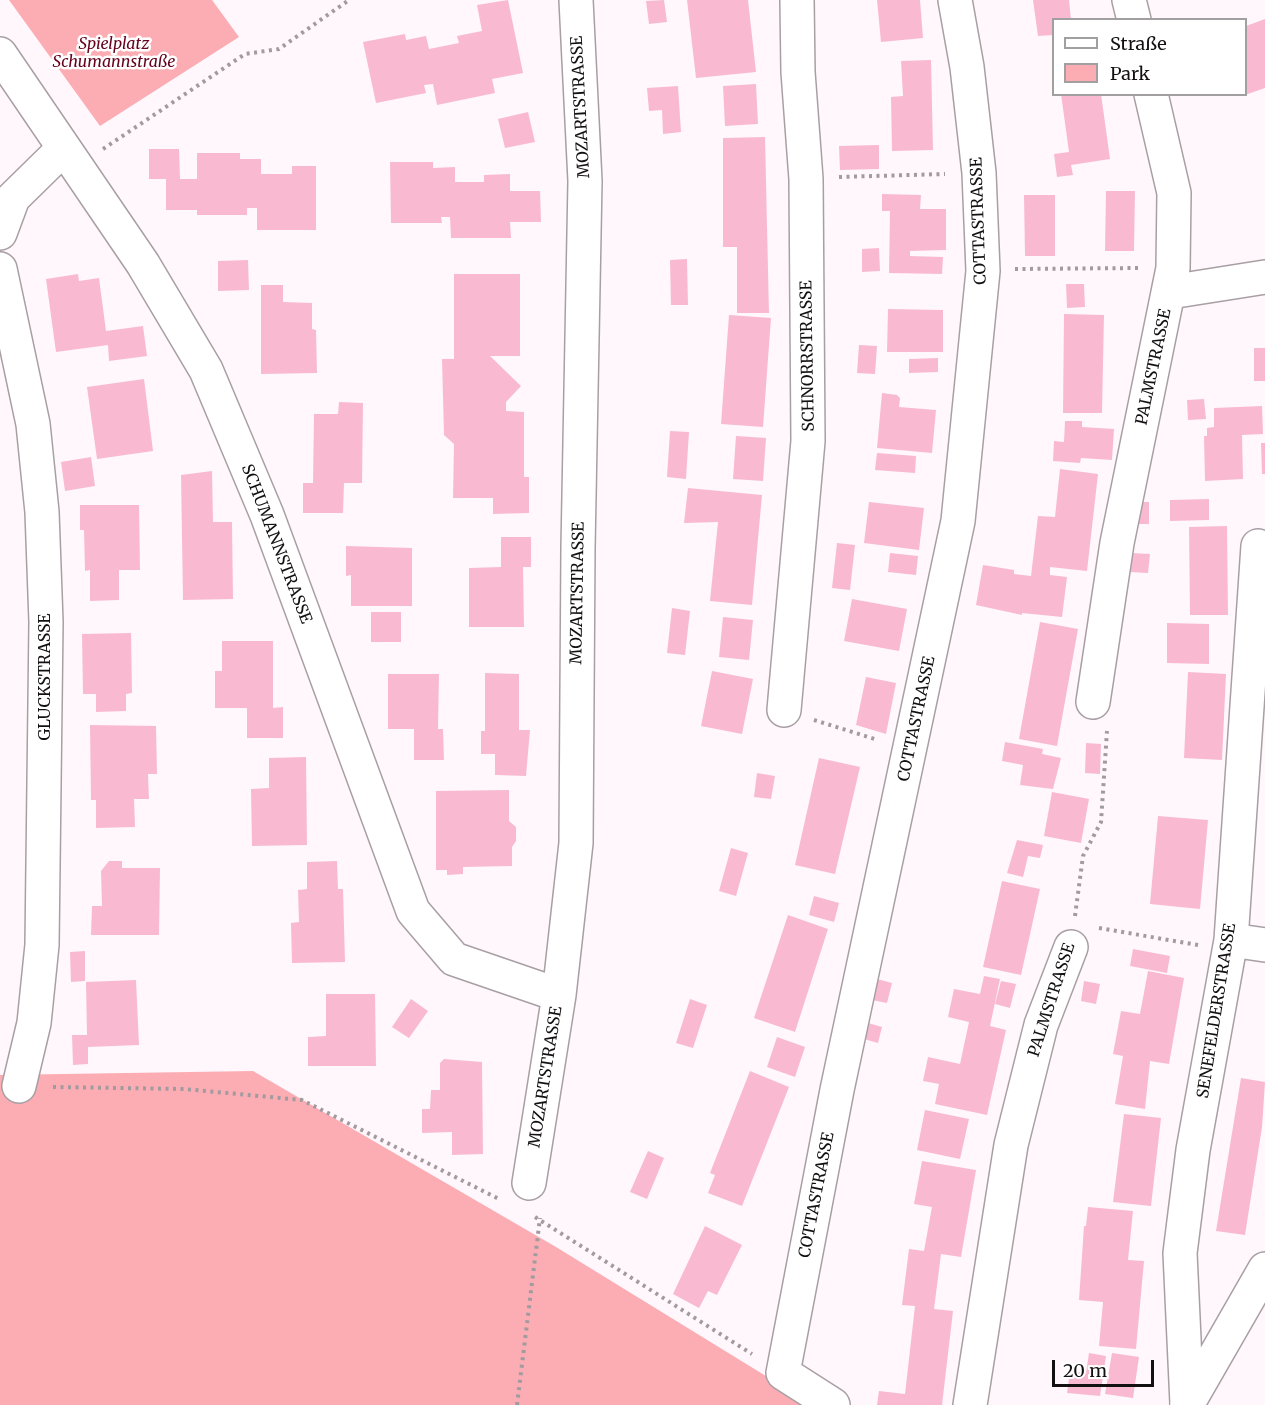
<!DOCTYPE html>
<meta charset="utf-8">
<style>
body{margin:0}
#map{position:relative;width:1265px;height:1405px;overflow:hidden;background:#fff7fc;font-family:Merriweather,serif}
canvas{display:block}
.legend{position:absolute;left:1052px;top:18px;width:195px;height:78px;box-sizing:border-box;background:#fff;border:2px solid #a19fa0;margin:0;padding:8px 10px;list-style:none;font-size:18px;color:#131012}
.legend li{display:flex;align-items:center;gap:12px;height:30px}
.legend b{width:30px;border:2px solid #a19fa0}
.scale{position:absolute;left:1052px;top:1360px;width:102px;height:27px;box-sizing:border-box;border:3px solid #131012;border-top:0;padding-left:8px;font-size:18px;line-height:21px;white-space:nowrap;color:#131012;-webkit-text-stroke:4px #fff;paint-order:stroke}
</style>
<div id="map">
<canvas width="1265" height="1405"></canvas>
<ul class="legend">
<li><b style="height:8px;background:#fff"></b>Straße</li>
<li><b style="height:16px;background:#fbadb3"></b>Park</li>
</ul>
<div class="scale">20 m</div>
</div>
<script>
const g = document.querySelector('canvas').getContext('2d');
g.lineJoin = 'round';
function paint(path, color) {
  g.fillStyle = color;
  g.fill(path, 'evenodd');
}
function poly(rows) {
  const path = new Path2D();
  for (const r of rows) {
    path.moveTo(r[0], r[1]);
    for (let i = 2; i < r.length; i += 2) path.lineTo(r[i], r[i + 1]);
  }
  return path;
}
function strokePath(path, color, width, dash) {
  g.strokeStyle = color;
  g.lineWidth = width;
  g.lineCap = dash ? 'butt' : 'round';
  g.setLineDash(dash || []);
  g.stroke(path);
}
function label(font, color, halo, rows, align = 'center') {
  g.font = font + ' Merriweather,serif';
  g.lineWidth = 5;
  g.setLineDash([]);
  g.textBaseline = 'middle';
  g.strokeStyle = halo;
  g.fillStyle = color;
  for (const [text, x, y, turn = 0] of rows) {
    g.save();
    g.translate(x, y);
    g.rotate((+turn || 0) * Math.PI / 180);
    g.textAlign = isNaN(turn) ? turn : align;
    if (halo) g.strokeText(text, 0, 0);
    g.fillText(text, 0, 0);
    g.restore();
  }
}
const green = poly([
 [9,0,212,0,239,37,100,126],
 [253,1071,556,1247,813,1405,0,1405,0,1075]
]);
const building = poly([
 [508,0,523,73,492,79,495,93,437,105,433,84,424,85,426,93,376,103,363,42,405,34,406,40,426,36,429,49,459,43,457,36,482,31,477,5],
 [664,0,667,22,649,24,646,1],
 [687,0,748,0,756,72,696,78],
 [877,0,920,0,923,38,881,42],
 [1033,0,1069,0,1071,20,1053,20,1053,35,1038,36],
 [1265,19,1265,88,1245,95,1246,26],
 [931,60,933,150,892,151,891,97,903,96,901,61],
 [756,84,758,124,725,126,723,86],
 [678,86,681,132,663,134,662,110,649,111,647,88],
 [1061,94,1101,94,1110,159,1071,165,1073,175,1057,177,1054,154,1069,152],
 [528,112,535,142,505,148,498,119],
 [765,137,769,313,737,313,737,247,723,247,723,138],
 [879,145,879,169,840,170,839,146],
 [149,149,179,149,180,179,197,179,197,153,240,153,240,159,261,159,261,174,292,174,292,166,316,166,316,230,257,230,257,208,247,208,247,215,197,215,197,210,166,210,166,179,149,179],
 [390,162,433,162,433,168,455,167,455,182,484,182,484,175,510,174,510,191,540,191,541,222,510,222,511,238,451,238,450,217,441,217,442,223,391,223],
 [1106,191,1135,191,1134,251,1105,251],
 [882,194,921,195,920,209,946,209,946,250,910,251,910,256,943,257,942,274,889,273,890,211,882,211],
 [1024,195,1055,195,1055,256,1025,256],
 [879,248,880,271,862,272,862,249],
 [687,259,688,305,671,305,670,260],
 [248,260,249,290,218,291,218,261],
 [78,274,79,281,99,278,106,331,143,326,147,356,109,361,108,345,56,352,46,279],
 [454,274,520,274,520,356,490,356,521,386,506,402,506,411,524,412,524,477,529,477,529,513,493,514,493,498,453,498,454,444,444,435,442,359,454,359],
 [1066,284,1084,284,1085,307,1067,308],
 [261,285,283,285,283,302,312,303,312,329,316,330,317,373,261,374],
 [888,309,943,310,943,352,887,352],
 [1064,314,1104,315,1102,413,1063,413],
 [729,315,771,318,763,427,721,424],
 [859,345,877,346,875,374,857,373],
 [1254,348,1265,348,1265,381,1254,381],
 [938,358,938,372,909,373,909,359],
 [144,379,153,451,97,459,87,387],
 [882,393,897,395,900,398,899,407,936,410,932,453,877,448],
 [1204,399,1206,419,1188,420,1187,400],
 [339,402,363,403,362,483,344,483,343,513,303,513,303,483,313,483,314,414,338,414],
 [1262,406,1263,434,1242,435,1243,479,1205,481,1204,436,1207,436,1207,428,1214,427,1214,408],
 [1065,421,1082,421,1082,427,1114,429,1112,460,1081,458,1080,463,1053,461,1054,441,1064,442],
 [670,431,689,432,686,479,667,477],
 [736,436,766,438,763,481,733,479],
 [1261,443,1265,443,1265,474,1262,474],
 [877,453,916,456,915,473,875,470],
 [91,457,95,486,65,491,61,462],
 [1060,469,1098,474,1087,571,1050,567,1050,575,1067,577,1062,617,1022,613,1022,615,976,605,983,565,1014,570,1014,574,1031,576,1038,516,1055,517],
 [212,471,213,522,232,522,233,599,183,600,181,475],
 [688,488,762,495,752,605,710,601,718,522,684,523],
 [1209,499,1209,520,1170,521,1170,500],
 [869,502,924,508,919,550,864,543],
 [1138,502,1149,502,1149,524,1136,524],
 [80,505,139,505,140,570,119,570,119,600,90,601,90,570,85,571,84,530,80,530],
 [1227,526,1228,615,1190,615,1189,527],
 [501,537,531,537,531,567,523,567,524,627,469,627,469,568,501,567],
 [837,543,855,545,850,590,832,588],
 [346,546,412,548,412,606,351,606,351,575,346,576],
 [890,553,918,556,916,575,888,572],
 [1130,553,1150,554,1148,573,1129,572],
 [852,599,907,609,899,651,844,641],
 [672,608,690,611,685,655,667,653],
 [371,612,401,612,401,642,371,642],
 [723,617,753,620,749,660,719,657],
 [1040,622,1078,629,1057,746,1019,739],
 [1167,623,1209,624,1209,664,1167,663],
 [131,633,132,693,126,694,126,711,96,712,96,694,83,694,82,634],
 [222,641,273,641,273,708,283,707,283,738,247,738,247,708,215,708,215,671,222,671],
 [712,671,753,679,742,734,701,726],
 [1188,672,1226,674,1222,760,1184,758],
 [485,673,519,674,519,730,530,730,526,776,495,775,495,754,481,754,481,731,485,731],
 [388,674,439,674,438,729,443,729,444,760,414,760,414,729,388,729],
 [866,677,896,683,886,734,856,725],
 [90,725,156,726,157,774,148,774,149,799,134,799,135,827,96,828,96,800,91,800],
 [1005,742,1043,749,1042,754,1061,758,1053,789,1020,785,1023,765,1002,761],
 [1086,743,1101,744,1100,774,1085,773],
 [306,757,307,845,252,846,251,789,269,788,269,758],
 [819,758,860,767,835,874,795,865],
 [757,773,775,776,771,799,754,797],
 [509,790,509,821,516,827,516,841,512,847,512,866,463,867,463,874,447,875,447,870,436,870,436,791],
 [1052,792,1089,799,1081,843,1044,836],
 [1158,816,1208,820,1200,909,1150,904],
 [1017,840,1043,845,1040,858,1028,856,1023,877,1007,873],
 [731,848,748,853,736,896,719,891],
 [109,861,122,861,122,868,160,868,159,935,91,935,92,906,102,906,101,871],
 [337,861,338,889,343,889,345,962,292,963,291,923,299,922,298,890,307,889,307,862],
 [1002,881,1040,889,1021,975,983,967],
 [814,896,839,903,834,922,809,915],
 [788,915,828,929,795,1032,754,1018],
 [1133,949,1170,956,1167,973,1130,966],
 [85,951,85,981,71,982,70,952],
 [1148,971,1184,978,1169,1064,1150,1061,1145,1109,1115,1104,1123,1056,1113,1054,1121,1011,1140,1014],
 [984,976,1000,979,990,1026,1006,1030,987,1115,935,1104,939,1084,923,1081,928,1057,960,1064,969,1022,948,1017,954,989,980,994],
 [877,979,892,983,887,1003,872,1000],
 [136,980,139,1045,88,1047,88,1064,73,1065,72,1035,87,1035,86,982],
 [1001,981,1016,984,1010,1008,995,1004],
 [1084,981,1100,984,1096,1004,1081,1001],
 [326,994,375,994,376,1066,308,1066,308,1037,326,1036],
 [411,999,428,1011,409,1038,392,1027],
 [690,999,707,1005,693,1048,676,1043],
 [868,1023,882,1027,878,1043,864,1039],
 [777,1037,805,1047,795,1077,767,1067],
 [444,1059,482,1062,483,1154,452,1155,452,1132,422,1133,422,1109,430,1109,431,1090,440,1090,440,1063],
 [750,1071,789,1087,742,1206,708,1193,715,1175,710,1173],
 [1241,1078,1265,1082,1262,1127,1245,1235,1216,1231],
 [925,1110,969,1119,960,1159,917,1150],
 [1124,1114,1161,1118,1151,1206,1113,1202],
 [648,1151,664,1158,647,1199,630,1192],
 [922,1161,976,1170,961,1257,941,1254,934,1309,953,1311,942,1405,877,1405,879,1391,905,1394,915,1306,902,1305,909,1249,924,1251,932,1207,914,1204],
 [1088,1207,1133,1211,1128,1260,1144,1261,1136,1349,1099,1346,1103,1302,1079,1300,1084,1226,1086,1226],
 [705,1226,742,1245,717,1295,708,1291,699,1308,673,1294],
 [1089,1353,1106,1356,1100,1396,1067,1393,1070,1371,1086,1373],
 [1112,1353,1139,1357,1133,1398,1105,1394]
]);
const path = poly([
 [103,149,245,54,279,49,349,0],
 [839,177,945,174],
 [1015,269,1139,268],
 [814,720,878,740],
 [1075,916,1083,856,1101,822,1107,731],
 [1099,928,1198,945],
 [53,1087,184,1089,302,1100,499,1199],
 [535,1217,752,1354],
 [517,1405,540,1218]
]);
const minor = poly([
 [1129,0,1134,20],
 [0,54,143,264,206,370,267,515,413,911,454,959,559,995],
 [0,233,13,198,64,148],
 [0,269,33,424,42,512,46,622,42,945,34,1023,19,1086],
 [1170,292,1265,277],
 [1093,702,1117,543,1173,268,1174,193,1151,94],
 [784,710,808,441,806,179,798,72,797,0],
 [1231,940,1265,945],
 [529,1183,559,995,576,843,578,548,585,181,576,0],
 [1187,1404,1180,1253,1193,1150,1231,940,1258,546],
 [833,1405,783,1373,837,1090,958,521,983,271,979,173,967,67,955,0],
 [970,1405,1011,1145,1041,1025,1071,947]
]);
const tertiary = poly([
 [1187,1405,1265,1269]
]);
const parkNames = [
 ["Spielplatz",114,44],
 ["Schumannstraße",114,62]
];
const streetNames = [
 ["MOZARTSTRASSE",581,107,-93],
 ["COTTASTRASSE",979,221,-92],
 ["SCHNORRSTRASSE",808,356,-91],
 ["PALMSTRASSE",1154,367,-78],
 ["SCHUMANNSTRASSE",276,544,69],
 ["MOZARTSTRASSE",578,593,-89],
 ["GLUCKSTRASSE",45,677,-90],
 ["COTTASTRASSE",917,719,-78],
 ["PALMSTRASSE",1052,1000,-72],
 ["SENEFELDERSTRASSE",1217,1011,-81],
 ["MOZARTSTRASSE",546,1077,-81],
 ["COTTASTRASSE",817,1195,-79]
];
paint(green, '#fbadb3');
paint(building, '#f9bad1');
strokePath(minor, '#a89fa5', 36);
strokePath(tertiary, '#a89fa5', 36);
strokePath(path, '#a19b9f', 4, [3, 4.5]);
strokePath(minor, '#fff', 33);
strokePath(tertiary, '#fff', 33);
label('italic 16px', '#64011e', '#fff', parkNames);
label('16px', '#131012', '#fff', streetNames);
</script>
